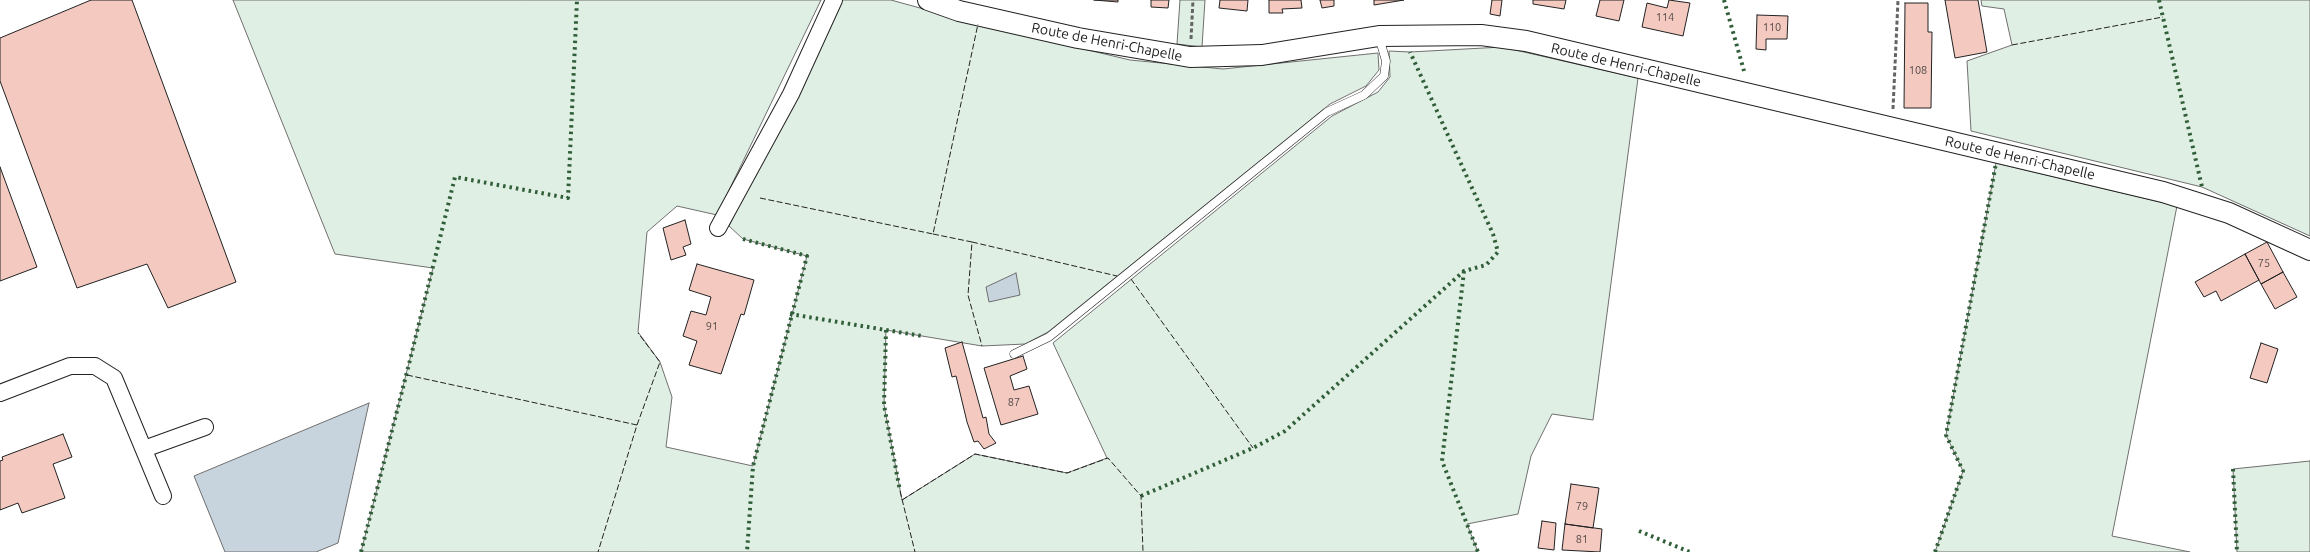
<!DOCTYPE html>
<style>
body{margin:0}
canvas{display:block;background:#fff}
</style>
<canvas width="2310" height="552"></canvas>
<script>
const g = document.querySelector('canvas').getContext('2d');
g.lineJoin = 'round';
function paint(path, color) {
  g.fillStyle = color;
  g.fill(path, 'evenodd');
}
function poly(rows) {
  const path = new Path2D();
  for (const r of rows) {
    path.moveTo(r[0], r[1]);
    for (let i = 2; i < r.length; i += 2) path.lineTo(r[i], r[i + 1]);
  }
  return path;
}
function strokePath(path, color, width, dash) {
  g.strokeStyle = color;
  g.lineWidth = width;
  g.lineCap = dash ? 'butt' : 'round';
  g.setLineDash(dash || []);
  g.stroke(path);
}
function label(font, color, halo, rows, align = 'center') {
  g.font = font + ' Ubuntu,sans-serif';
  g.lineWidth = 4;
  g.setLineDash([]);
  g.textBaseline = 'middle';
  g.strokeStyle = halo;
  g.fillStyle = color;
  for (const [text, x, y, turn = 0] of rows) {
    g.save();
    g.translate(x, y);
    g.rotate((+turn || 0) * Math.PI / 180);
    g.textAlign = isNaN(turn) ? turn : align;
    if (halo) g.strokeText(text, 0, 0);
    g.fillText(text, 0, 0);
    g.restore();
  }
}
const green = poly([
 [233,0,821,0,717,215,677,206,647,232,638,332,660,362,672,397,666,447,753,466,807,256,743,239,729,226,837,0,891,0,978,24,1130,60,1223,69,1378,53,1379,70,1366,86,1330,104,1048,332,1025,344,982,346,886,330,884,405,902,500,975,454,1067,473,1107,458,1053,343,1332,116,1378,92,1390,77,1389,51,1410,52,1502,47,1638,78,1593,420,1552,414,1531,456,1518,514,1467,524,1478,552,361,552,433,268,335,254,233,0],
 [1180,0,1205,0,1202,47,1177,44,1180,0],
 [1981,0,2310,0,2310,236,2202,187,1971,131,1967,61,2012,45,2004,9,1982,6,1981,0],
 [1996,163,2177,206,2112,536,2190,552,1935,552,1963,471,1946,435,1996,163],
 [2310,461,2310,552,2237,552,2233,469,2310,461]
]);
const water = poly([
 [1016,273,1020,295,989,302,986,287,1016,273],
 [369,403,338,543,316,552,225,552,194,476,369,403]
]);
const building = poly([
 [91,0,132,0,236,282,168,308,147,264,77,288,0,81,0,38,91,0],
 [1094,0,1118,0,1118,2,1094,0],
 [1151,0,1169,0,1168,8,1151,7,1151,0],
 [1220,0,1248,0,1247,11,1219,8,1220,0],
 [1269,0,1301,0,1302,8,1282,9,1283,13,1269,13,1269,0],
 [1320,0,1334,0,1334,6,1322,8,1320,0],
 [1374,0,1404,0,1374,5,1374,0],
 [1492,0,1502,0,1500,16,1490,14,1492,0],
 [1533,0,1566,0,1564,9,1533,4,1533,0],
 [1600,0,1624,0,1619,21,1596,16,1600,0],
 [1669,0,1690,3,1683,36,1642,27,1647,3,1667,8,1669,0],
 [1945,0,1978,0,1987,52,1955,58,1945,0],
 [1905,3,1928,3,1928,32,1932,32,1931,108,1904,108,1905,3],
 [1757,15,1788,16,1787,39,1766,39,1766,50,1756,49,1757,15],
 [0,167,37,267,0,281,0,167],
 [685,220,691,244,683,247,686,255,671,260,663,228,685,220],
 [2267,242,2283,272,2261,284,2245,254,2267,242],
 [2245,254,2259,280,2221,301,2216,291,2204,297,2195,282,2245,254],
 [697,264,754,280,744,315,741,314,721,374,689,365,697,341,683,336,691,311,706,315,711,297,689,290,697,264],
 [2283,272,2297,297,2275,309,2261,284,2283,272],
 [962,342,983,418,986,417,989,434,996,443,984,449,978,441,974,442,967,422,956,376,952,377,945,348,962,342],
 [2261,343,2278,349,2267,383,2250,378,2261,343],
 [1023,356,1027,369,1010,376,1014,390,1029,386,1038,414,1001,425,984,368,1023,356],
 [63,434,72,457,53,464,65,498,22,513,18,503,0,510,0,461,3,460,2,457,63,434],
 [1571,484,1599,488,1593,528,1565,524,1571,484],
 [1542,521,1556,523,1554,550,1538,548,1542,521],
 [1565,524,1602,529,1600,552,1562,550,1565,524]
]);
const path = poly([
 [1191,39,1193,0],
 [1893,109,1898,0]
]);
const service = poly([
 [1014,354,1049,337,1327,112,1364,95,1384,76,1386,61,1379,37]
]);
const minor = poly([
 [718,228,791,94,834,0],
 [0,393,70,366,95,366,114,378,163,496],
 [144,449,205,427]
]);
const tertiary = poly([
 [928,0,959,11,1078,38,1190,57,1262,55,1379,36,1481,35,1526,41,2163,192,2229,213,2310,250]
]);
const hedge = poly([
 [1724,0,1744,71],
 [2159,0,2202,187],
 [743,239,807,256,753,466,747,552],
 [1464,271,1442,461,1478,552],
 [790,314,922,336],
 [886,330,884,405,900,491],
 [2233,469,2237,552],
 [1141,496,1253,448,1285,431,1464,271,1486,265,1498,252,1493,234,1410,52],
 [1639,531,1690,552],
 [361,552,409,364,455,177,568,198,577,0],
 [1935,552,1963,471,1946,435,1996,163]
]);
const fence = poly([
 [2012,45,2163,17],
 [760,198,933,234,978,24],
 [933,234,972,242,968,295,982,346],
 [972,242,1117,276],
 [1131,279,1253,448],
 [407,375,637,425,598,552],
 [637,425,660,362,638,333],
 [900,491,915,552],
 [902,500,975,454,1067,473,1108,458,1141,496,1143,552]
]);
const numberNames = [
 ["114",1665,17],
 ["110",1772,27],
 ["108",1918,70],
 ["75",2264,263],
 ["91",712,326],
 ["87",1014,402],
 ["79",1582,506],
 ["81",1582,539]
];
const streetNames = [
 ["Route de Henri-Chapelle",1107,42,11],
 ["Route de Henri-Chapelle",1626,65,13],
 ["Route de Henri-Chapelle",2020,158,13]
];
paint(green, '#e0efe3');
strokePath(green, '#6f6f6f', 1);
paint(water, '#c7d3dd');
strokePath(water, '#6f6f6f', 1);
paint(building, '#f3c9c0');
strokePath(building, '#222', 1);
strokePath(service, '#222', 9);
strokePath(minor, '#222', 18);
strokePath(tertiary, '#222', 22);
strokePath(path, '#646464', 3, [4, 2.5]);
strokePath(service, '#fff', 8);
strokePath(minor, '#fff', 16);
strokePath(tertiary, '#fff', 20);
strokePath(hedge, '#2f5e38', 4, [2.5, 4]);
strokePath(fence, '#222', 1, [6, 2.5]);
label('11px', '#564c4a', null, numberNames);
label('14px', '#222', '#fff', streetNames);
</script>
